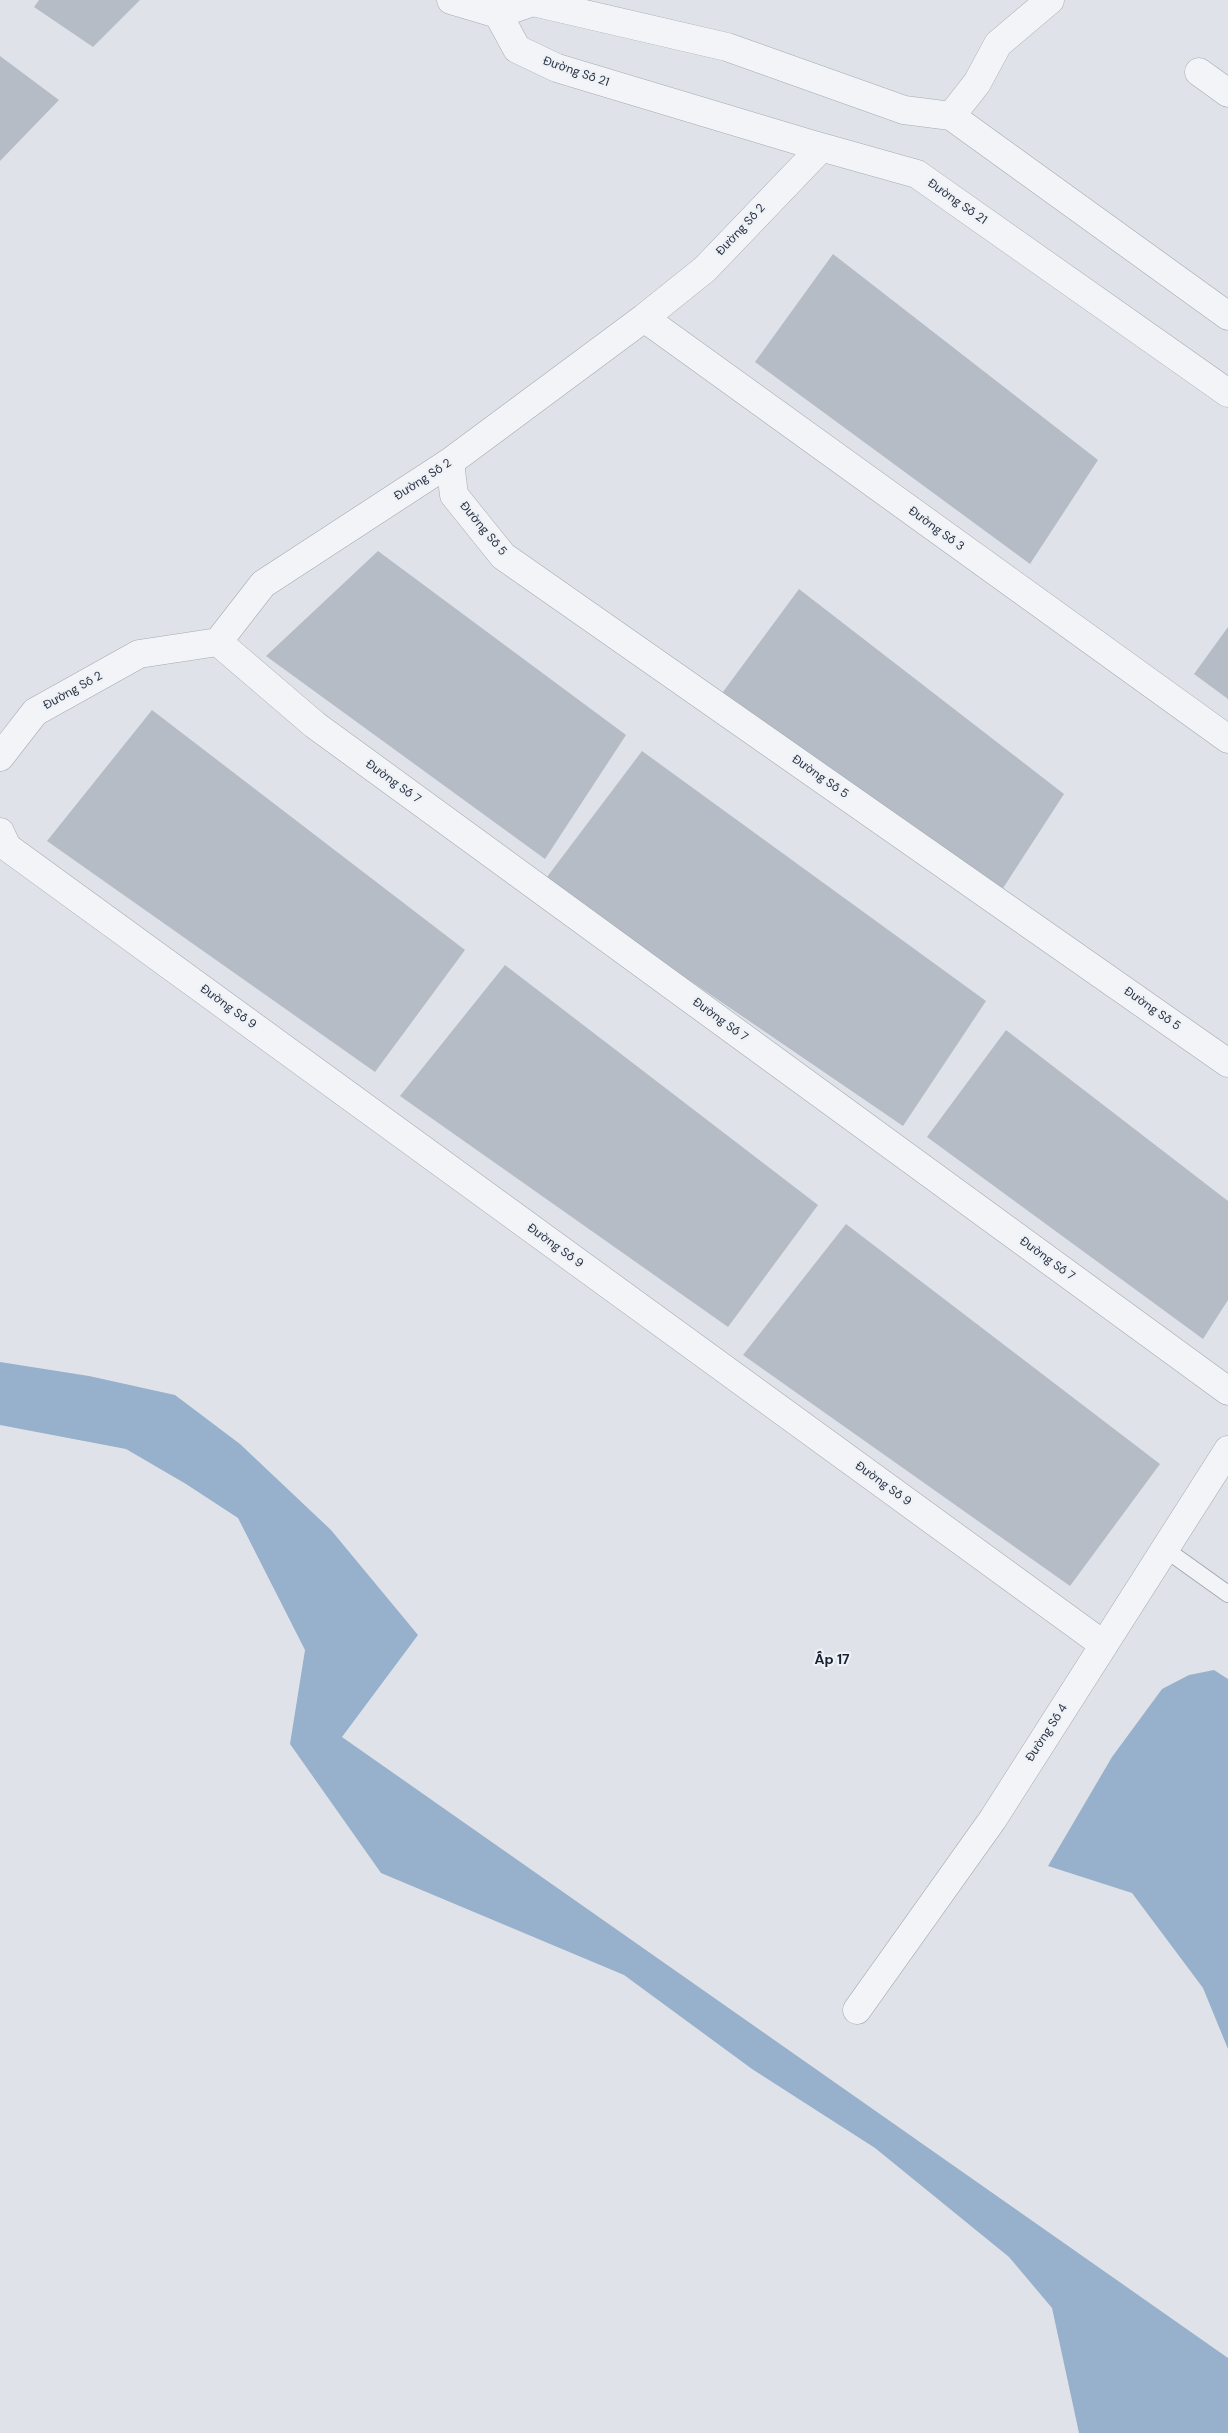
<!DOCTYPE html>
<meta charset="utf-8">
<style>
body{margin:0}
canvas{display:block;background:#dfe3e9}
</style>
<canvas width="1228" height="2433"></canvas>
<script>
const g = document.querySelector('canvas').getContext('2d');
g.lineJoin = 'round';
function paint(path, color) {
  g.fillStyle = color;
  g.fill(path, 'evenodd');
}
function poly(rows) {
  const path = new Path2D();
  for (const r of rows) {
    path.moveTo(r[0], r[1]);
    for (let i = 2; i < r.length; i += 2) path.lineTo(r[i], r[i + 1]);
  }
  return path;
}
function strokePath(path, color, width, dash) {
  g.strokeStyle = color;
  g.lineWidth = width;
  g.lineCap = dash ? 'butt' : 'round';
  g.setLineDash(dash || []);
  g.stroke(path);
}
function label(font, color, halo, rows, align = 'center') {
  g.font = font + ' "DM Sans",sans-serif';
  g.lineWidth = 4.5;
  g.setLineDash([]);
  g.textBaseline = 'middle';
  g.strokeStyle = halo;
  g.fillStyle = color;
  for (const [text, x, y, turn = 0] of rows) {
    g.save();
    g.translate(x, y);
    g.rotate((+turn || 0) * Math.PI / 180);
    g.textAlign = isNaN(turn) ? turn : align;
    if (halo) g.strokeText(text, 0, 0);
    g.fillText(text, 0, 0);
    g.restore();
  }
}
const water = poly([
 [0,1362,89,1376,175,1395,240,1444,331,1530,418,1635,342,1737,1228,2358,1228,2433,1079,2433,1052,2308,1009,2257,875,2148,752,2069,624,1975,381,1873,290,1744,305,1650,238,1518,186,1484,126,1449,0,1425],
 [1214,1670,1228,1679,1228,2049,1203,1988,1132,1893,1048,1866,1112,1757,1162,1689,1189,1675]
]);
const building = poly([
 [39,0,140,0,93,47,34,7],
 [0,56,59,100,0,161],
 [833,254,1098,460,1030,564,755,362],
 [378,551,626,735,545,859,266,656],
 [799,589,1064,794,996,899,720,696],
 [1228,627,1228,699,1194,674],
 [152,710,465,950,375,1072,47,841],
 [642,751,986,1001,903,1126,544,881],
 [505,965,818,1205,728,1327,400,1096],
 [1006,1030,1228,1201,1228,1300,1203,1339,927,1137],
 [846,1224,1160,1464,1070,1586,743,1355]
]);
const service = poly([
 [1165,1549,1228,1594]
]);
const minor = poly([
 [451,0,498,14],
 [498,14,517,49,557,68,810,144,917,174,1228,393],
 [498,14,533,2,727,47,904,110,951,116,1228,316],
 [1199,72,1228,93],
 [951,116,977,83,998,44,1050,0],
 [644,318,1228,739],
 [450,462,454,495,503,556,1228,1063],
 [218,642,315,725,1228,1391],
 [0,757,35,712,139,654,218,642,263,584,450,462,644,318,705,269,821,148],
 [0,832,7,847,1104,1645],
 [857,2010,993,1819,1228,1450]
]);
const streetNames = [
 ["Đường Số 21",576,72,19],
 ["Đường Số 21",957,202,35],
 ["Đường Số 2",741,230,-47],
 ["Đường Số 2",423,480,-33],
 ["Đường Số 5",483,529,50],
 ["Đường Số 3",936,529,36],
 ["Đường Số 2",73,691,-29],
 ["Đường Số 5",820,777,35],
 ["Đường Số 7",393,782,36],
 ["Đường Số 9",228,1007,36],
 ["Đường Số 5",1152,1009,35],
 ["Đường Số 7",720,1020,36],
 ["Đường Số 9",555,1246,36],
 ["Đường Số 7",1047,1259,36],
 ["Đường Số 9",883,1484,36],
 ["Đường Số 4",1047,1733,-57]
];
const neighbourhoodNames = [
 ["Ấp 17",832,1660]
];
paint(water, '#97b1cc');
paint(building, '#b5bcc6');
strokePath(service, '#a4aab3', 18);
strokePath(minor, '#a4aab3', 29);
strokePath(service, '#f2f4f7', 16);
strokePath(minor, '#f2f4f7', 28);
label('12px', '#273041', '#eef2f6', streetNames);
label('bold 14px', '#192132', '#eef2f6', neighbourhoodNames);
</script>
